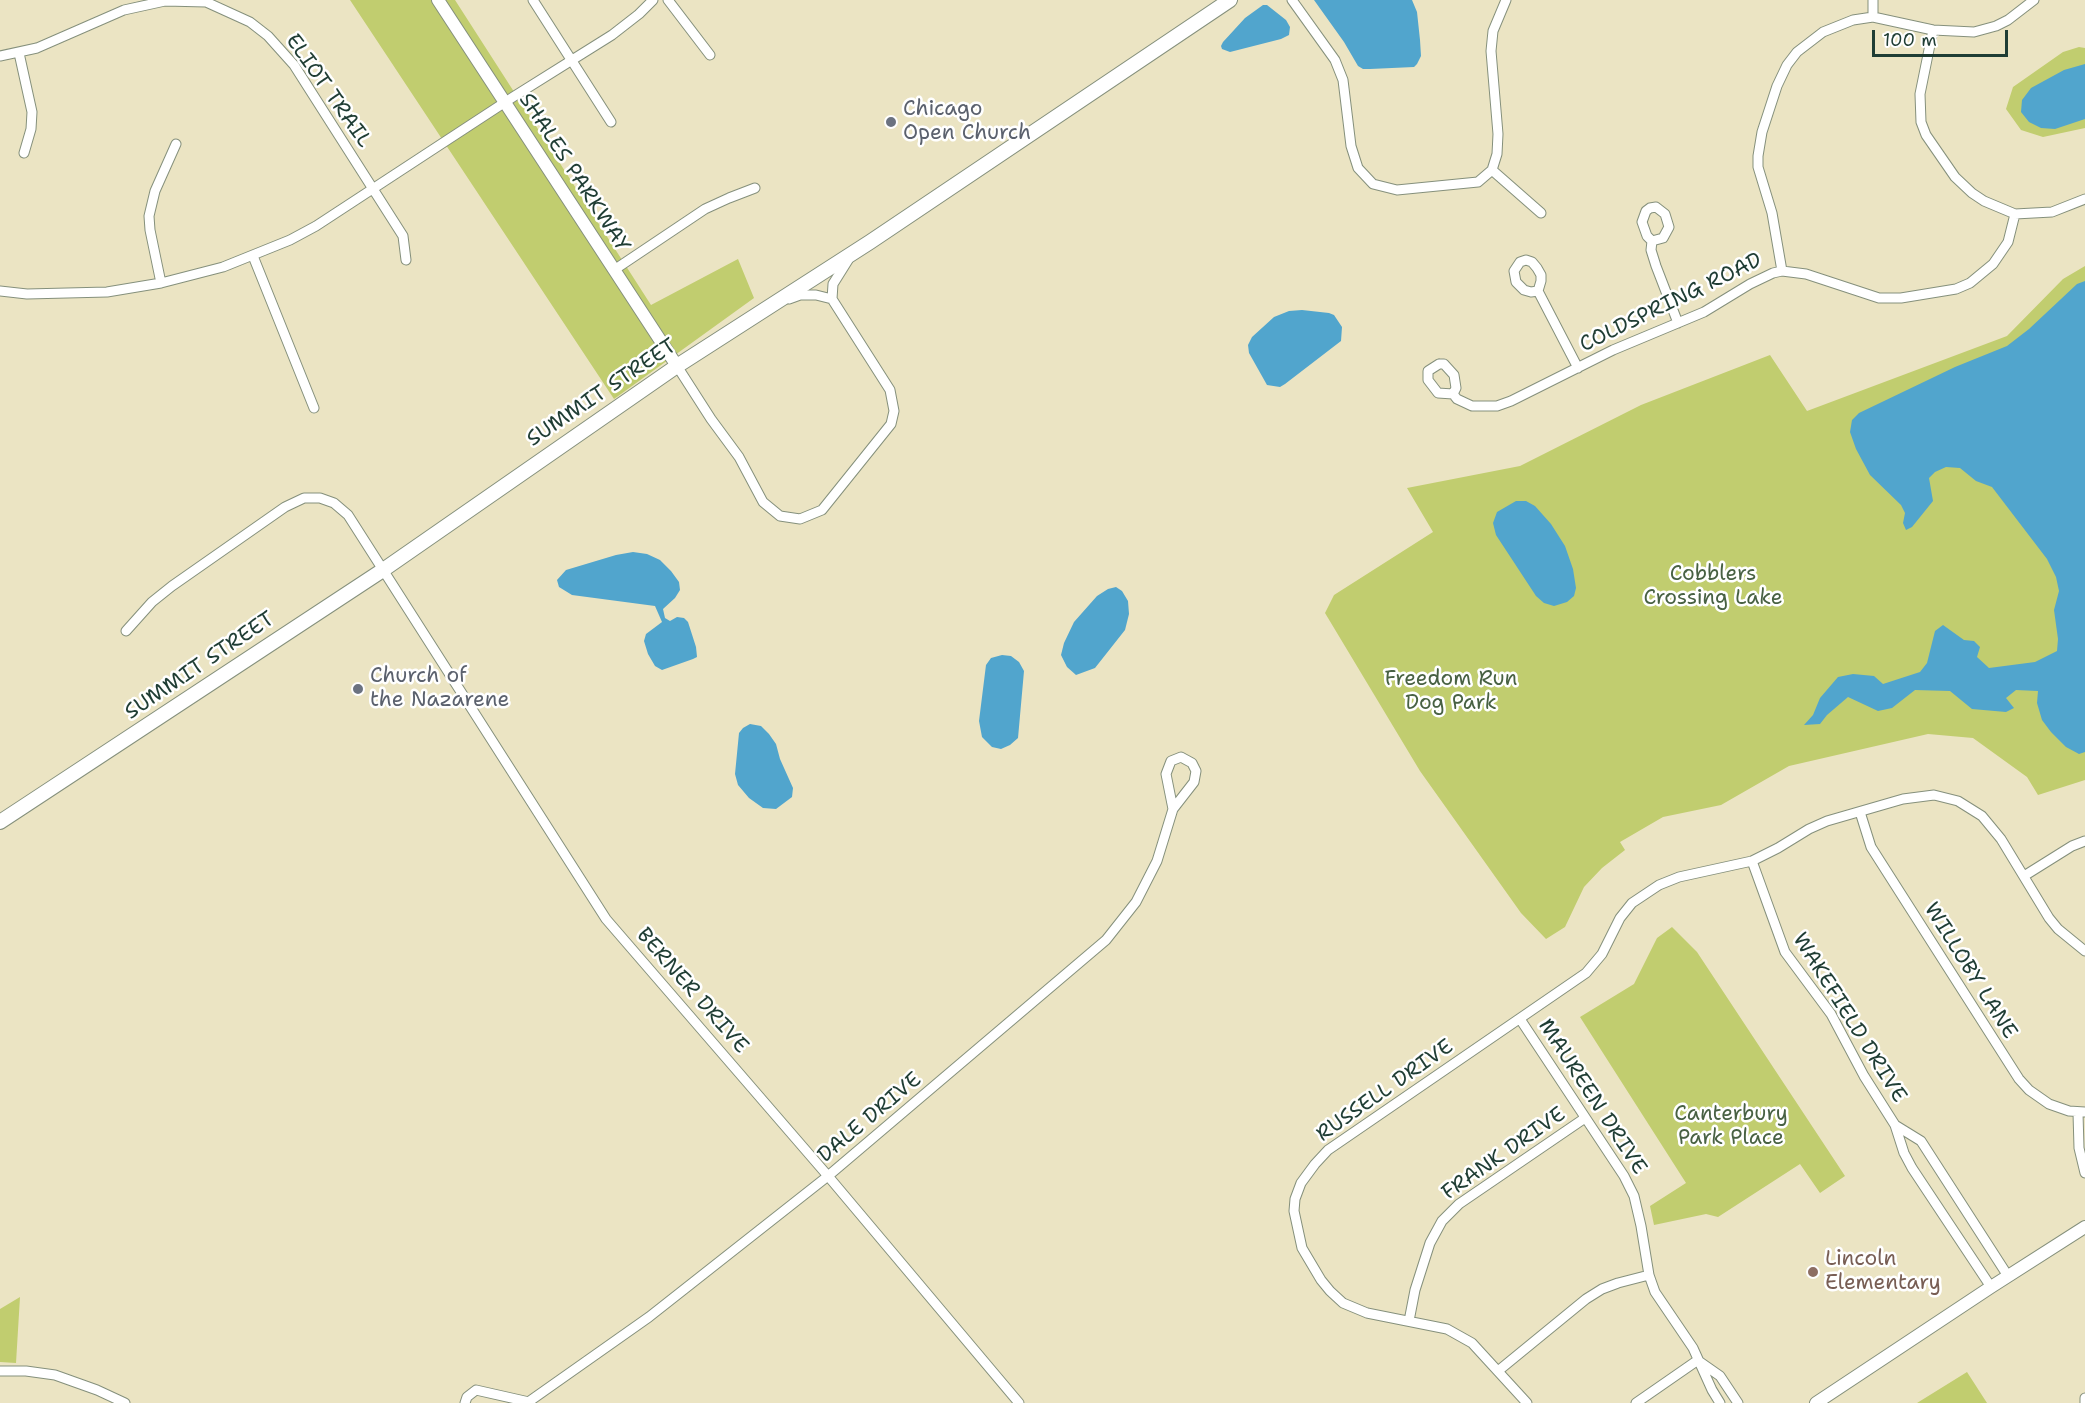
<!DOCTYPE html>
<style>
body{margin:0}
#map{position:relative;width:2085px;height:1403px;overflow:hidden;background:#ebe4c3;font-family:"Shantell Sans",sans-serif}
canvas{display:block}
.scale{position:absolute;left:1872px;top:30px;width:136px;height:27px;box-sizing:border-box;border:3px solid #1f3d34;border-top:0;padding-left:8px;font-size:18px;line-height:21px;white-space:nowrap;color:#1f3d34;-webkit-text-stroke:4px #fff;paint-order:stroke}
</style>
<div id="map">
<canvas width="2085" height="1403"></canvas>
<div class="scale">100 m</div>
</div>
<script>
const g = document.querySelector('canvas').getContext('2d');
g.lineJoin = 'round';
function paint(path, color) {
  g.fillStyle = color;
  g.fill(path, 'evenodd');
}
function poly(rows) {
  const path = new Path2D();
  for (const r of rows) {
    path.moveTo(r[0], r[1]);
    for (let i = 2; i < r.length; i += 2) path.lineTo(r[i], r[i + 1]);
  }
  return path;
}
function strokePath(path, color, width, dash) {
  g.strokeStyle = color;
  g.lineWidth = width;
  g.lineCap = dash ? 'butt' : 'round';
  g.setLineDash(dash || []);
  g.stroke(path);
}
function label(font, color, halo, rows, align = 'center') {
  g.font = font + ' "Shantell Sans",sans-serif';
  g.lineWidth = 5;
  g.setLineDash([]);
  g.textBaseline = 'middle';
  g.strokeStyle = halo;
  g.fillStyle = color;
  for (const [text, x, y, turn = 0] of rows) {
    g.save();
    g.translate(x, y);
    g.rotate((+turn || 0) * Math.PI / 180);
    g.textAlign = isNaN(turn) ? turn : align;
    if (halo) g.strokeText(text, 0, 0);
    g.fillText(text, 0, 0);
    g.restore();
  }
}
const green = poly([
 [350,0,455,0,651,305,738,259,754,298,614,399],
 [2079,47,2085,48,2085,128,2043,137,2021,130,2006,109,2013,87,2063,52],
 [2085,266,2085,780,2038,795,2027,777,1973,738,1928,734,1789,766,1721,805,1663,817,1620,842,1625,850,1602,868,1584,887,1565,927,1546,939,1521,913,1420,771,1325,613,1334,595,1433,532,1407,488,1520,466,1641,405,1770,355,1807,411,2007,336,2063,279],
 [1672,927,1697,952,1845,1176,1820,1193,1800,1164,1718,1217,1706,1214,1654,1225,1650,1206,1686,1183,1580,1017,1634,984,1657,938],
 [20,1297,16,1363,0,1362,0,1309],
 [1967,1372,1987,1403,1917,1403]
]);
const water = poly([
 [1314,0,1412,0,1417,12,1420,40,1421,56,1417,64,1414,67,1370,69,1363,69,1358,66,1344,42],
 [1263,5,1267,5,1286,20,1290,27,1289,35,1281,39,1230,52,1222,49,1221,46,1223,42,1245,18],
 [2085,64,2085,119,2055,129,2041,128,2029,122,2021,112,2022,100,2031,88,2064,70],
 [2085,281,2085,752,2079,754,2066,747,2051,732,2042,720,2037,703,2038,691,2016,690,2006,698,2014,708,2006,712,1972,709,1950,691,1915,690,1892,708,1878,711,1848,697,1827,715,1820,724,1804,725,1813,715,1820,698,1838,677,1853,674,1874,676,1883,684,1920,672,1927,663,1935,631,1943,625,1964,640,1974,641,1980,647,1977,657,1989,668,2035,662,2057,651,2058,639,2054,610,2059,591,2056,577,2047,559,1992,487,1976,481,1960,468,1946,467,1935,472,1929,478,1933,501,1912,527,1906,530,1903,523,1905,513,1901,505,1870,475,1856,449,1850,432,1852,420,1859,413,1955,367,2007,346,2029,329,2077,284],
 [1302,310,1329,313,1334,315,1342,327,1341,341,1285,384,1280,387,1267,385,1249,353,1248,345,1252,337,1274,317,1289,311],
 [1516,501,1526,501,1535,506,1551,524,1565,546,1573,569,1576,588,1574,596,1567,602,1554,606,1544,603,1536,596,1496,535,1493,523,1497,512],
 [633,552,647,554,660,560,671,571,679,582,680,590,675,598,663,609,665,618,670,621,677,617,684,618,688,622,696,647,697,657,693,659,662,670,655,666,648,654,644,641,646,634,662,622,655,606,572,595,559,587,557,580,566,570,616,555],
 [1116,587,1122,591,1128,601,1129,614,1125,630,1095,668,1076,675,1067,667,1061,655,1064,643,1074,622,1097,596,1108,589],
 [1002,655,1011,656,1019,662,1024,671,1018,738,1010,745,1001,749,992,747,982,737,979,721,986,665,991,658],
 [750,724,761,726,769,734,776,744,780,759,793,788,792,797,776,809,763,808,749,798,738,785,735,774,739,733,743,728]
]);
const minor = poly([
 [533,0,611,122],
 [668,0,710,55],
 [1292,0,1335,60,1343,80,1351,146,1358,168,1373,184,1397,190,1478,182,1492,170,1497,154,1498,134,1491,51,1493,31,1506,0],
 [1873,0,1873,17],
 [1933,30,1920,94,1921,122,1926,135,1955,177,1972,193,1984,201,2015,214,2052,212,2085,199],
 [19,53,32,112,31,129,24,153],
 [0,56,37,48,124,10,165,1,206,2,250,22,268,36,294,65,403,236,406,260],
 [1492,170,1541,213],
 [1652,241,1663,238,1669,227,1665,214,1656,207,1650,208,1646,211,1642,222,1647,236,1652,241,1651,250,1656,266,1678,323],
 [253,256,314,408],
 [614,270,705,209,729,198,755,188],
 [1782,271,1772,213,1758,167,1758,156,1762,132,1777,86,1787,65,1797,52,1823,32,1853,20,1873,17,1933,30,1974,32,1996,26,2008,20,2034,0],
 [161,283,150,230,149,216,155,191,176,144],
 [0,291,27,294,107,292,161,283,223,267,290,240,316,226,513,97,612,35,639,14,653,0],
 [1538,291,1531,292,1524,290,1516,282,1514,271,1520,262,1526,260,1532,262,1537,268,1541,275,1541,281,1538,291,1578,368],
 [789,299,800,295,816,295,832,299,833,284,848,260],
 [1439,364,1444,364,1454,375,1456,388,1453,394,1438,393,1428,380,1428,371,1439,364],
 [677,366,711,419,739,457,763,502,780,516,800,519,822,510,891,424,894,411,890,390,832,299],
 [1453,394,1457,399,1472,406,1497,406,1511,401,1613,350,1704,312,1750,284,1773,273,1782,271,1806,274,1879,298,1901,298,1956,289,1970,283,1993,264,2008,242,2015,214],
 [126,631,152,602,172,586,285,507,304,498,320,498,334,503,348,515,606,919,828,1176,1019,1403],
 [1860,812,1871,847,2019,1079,2029,1090,2049,1104,2069,1111,2085,1112],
 [1752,861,1785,952,1831,1014,1864,1076,1895,1125,1904,1153,1912,1168,1991,1287],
 [2024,876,2072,846,2085,841],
 [1520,1019,1624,1176,1634,1196,1641,1226,1649,1275,1655,1292,1693,1348,1712,1390,1720,1403],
 [2078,1113,2079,1148,2085,1173],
 [1895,1125,1921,1141,2008,1276],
 [1409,1321,1415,1290,1430,1243,1442,1221,1459,1204,1585,1118],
 [1700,1362,1720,1376,1738,1403],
 [0,1371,26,1371,55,1375,97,1390,125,1403],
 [1498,1371,1586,1299,1602,1289,1618,1283,1649,1275],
 [465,1403,467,1397,476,1390,529,1402],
 [527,1403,649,1317,828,1176,1106,940,1136,902,1157,861,1173,809,1194,782,1196,771,1192,763,1181,757,1171,761,1166,774,1173,809],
 [1527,1403,1472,1343,1447,1329,1367,1313,1343,1303,1330,1291,1321,1280,1302,1248,1294,1211,1295,1199,1301,1183,1315,1164,1328,1150,1586,973,1602,954,1620,918,1632,903,1659,885,1679,877,1752,861,1778,848,1809,829,1827,821,1903,799,1934,795,1958,801,1982,816,2001,839,2049,918,2058,929,2085,951],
 [1636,1403,1698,1360],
 [2085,1403,2085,1398]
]);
const tertiary = poly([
 [438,0,677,366],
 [1816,1403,1991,1287,2085,1227]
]);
const secondary = poly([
 [0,822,383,570,677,366,870,242,1230,0]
]);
const markers = [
 [891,122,6,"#6b7280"],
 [358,689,6,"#6b7280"],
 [1813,1272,6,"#8d6e63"]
];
const streetNames = [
 ["ELIOT TRAIL",328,91,55],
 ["SHALES PARKWAY",574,173,57],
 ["COLDSPRING ROAD",1671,303,-26],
 ["SUMMIT STREET",602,393,-34],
 ["SUMMIT STREET",200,666,-34],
 ["WILLOBY LANE",1970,971,58],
 ["BERNER DRIVE",692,991,49],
 ["WAKEFIELD DRIVE",1849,1018,58],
 ["RUSSELL DRIVE",1385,1091,-35],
 ["MAUREEN DRIVE",1592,1097,57],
 ["DALE DRIVE",870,1118,-40],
 ["FRANK DRIVE",1504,1154,-35]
];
const worshipNames = [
 ["Chicago",903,110],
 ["Open Church",903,134],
 ["Church of",370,677],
 ["the Nazarene",370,701]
];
const parkNames = [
 ["Cobblers",1713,575],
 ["Crossing Lake",1713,599],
 ["Freedom Run",1451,680],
 ["Dog Park",1451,704],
 ["Canterbury",1731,1115],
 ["Park Place",1731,1139]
];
const educationNames = [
 ["Lincoln",1825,1260],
 ["Elementary",1825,1284]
];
paint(green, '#c1cd6f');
paint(water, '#51a5cd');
strokePath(minor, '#85907c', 11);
strokePath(tertiary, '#85907c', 14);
strokePath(secondary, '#85907c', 16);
strokePath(minor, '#fff', 9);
strokePath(tertiary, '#fff', 12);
strokePath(secondary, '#fff', 14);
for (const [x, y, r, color] of markers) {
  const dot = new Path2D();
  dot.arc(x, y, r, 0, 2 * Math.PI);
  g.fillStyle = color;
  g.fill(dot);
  strokePath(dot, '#fff', 2);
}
label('21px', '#1f3d34', '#fff', streetNames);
label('21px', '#5b616d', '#fff', worshipNames, 'left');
label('21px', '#486143', '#fff', parkNames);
label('21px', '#785e54', '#fff', educationNames, 'left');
</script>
